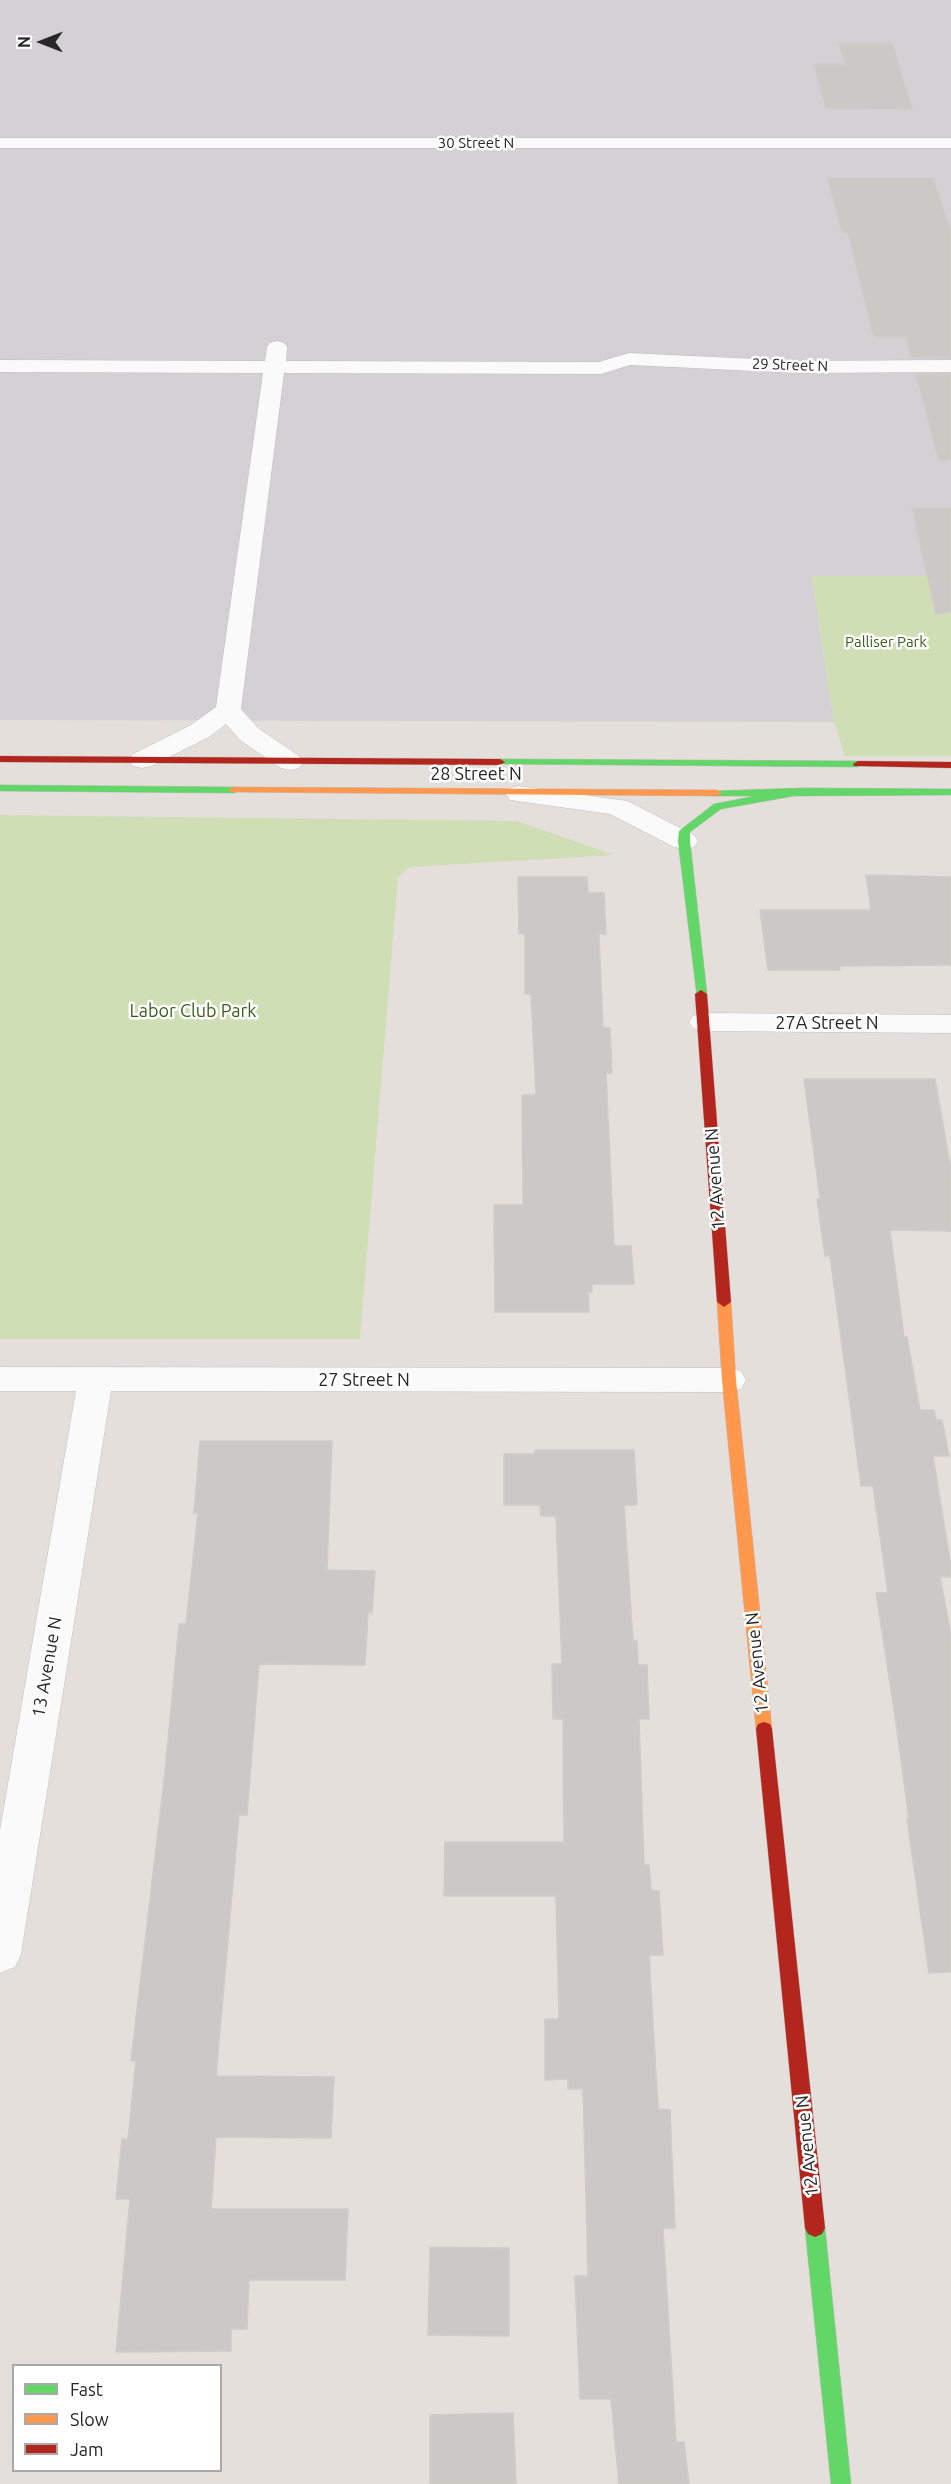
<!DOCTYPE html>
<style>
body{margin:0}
#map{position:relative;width:951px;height:2484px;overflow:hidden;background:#e5dfdc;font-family:Ubuntu,sans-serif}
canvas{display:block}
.legend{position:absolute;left:12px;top:2364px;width:210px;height:108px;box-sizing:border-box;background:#fff;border:2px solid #a9a9a9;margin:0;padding:8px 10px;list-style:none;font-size:18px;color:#272727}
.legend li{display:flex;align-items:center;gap:12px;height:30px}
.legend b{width:30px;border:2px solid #a9a9a9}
.north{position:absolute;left:12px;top:12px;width:60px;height:60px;-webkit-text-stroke:4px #fff;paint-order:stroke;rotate:270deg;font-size:16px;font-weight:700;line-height:24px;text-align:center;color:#272727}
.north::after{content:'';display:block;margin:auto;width:21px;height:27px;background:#272727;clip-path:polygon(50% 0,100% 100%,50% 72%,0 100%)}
</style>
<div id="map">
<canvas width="951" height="2484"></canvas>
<ul class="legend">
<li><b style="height:8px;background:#63d668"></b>Fast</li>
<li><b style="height:8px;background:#ff974d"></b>Slow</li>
<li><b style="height:8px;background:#b3261e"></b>Jam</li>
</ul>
<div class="north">N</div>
</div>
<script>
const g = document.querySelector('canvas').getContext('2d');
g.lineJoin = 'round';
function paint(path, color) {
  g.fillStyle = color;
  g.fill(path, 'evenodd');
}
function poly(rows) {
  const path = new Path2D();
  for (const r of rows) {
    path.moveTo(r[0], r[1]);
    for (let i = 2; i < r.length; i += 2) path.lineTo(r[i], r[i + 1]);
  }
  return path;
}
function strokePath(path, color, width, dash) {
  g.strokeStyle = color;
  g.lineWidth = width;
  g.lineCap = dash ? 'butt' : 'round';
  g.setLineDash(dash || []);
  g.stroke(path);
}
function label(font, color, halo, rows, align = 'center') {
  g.font = font + ' Ubuntu,sans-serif';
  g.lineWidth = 5;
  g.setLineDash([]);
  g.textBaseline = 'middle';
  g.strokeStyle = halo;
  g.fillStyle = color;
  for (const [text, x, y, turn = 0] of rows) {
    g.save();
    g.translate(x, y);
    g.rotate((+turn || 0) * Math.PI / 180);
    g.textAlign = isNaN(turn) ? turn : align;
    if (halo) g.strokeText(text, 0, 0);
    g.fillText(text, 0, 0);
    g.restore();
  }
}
const industrial = poly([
 [0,0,951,0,951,576,812,576,834,722,0,720]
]);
const green = poly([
 [812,576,951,576,951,756,845,756,834,722],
 [0,815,517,821,614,855,410,867,398,877,360,1339,0,1339]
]);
const building = poly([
 [839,43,892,43,912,109,826,108,814,64,845,64,839,43],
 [828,178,933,178,951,232,951,358,912,358,906,337,874,337,848,232,842,232,828,178],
 [916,374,951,374,951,460,939,461,916,374],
 [912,508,951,508,951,612,936,614,912,508],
 [866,875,951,877,951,965,840,966,840,970,768,970,760,910,871,910,866,875],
 [518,877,587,877,588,893,604,893,606,934,599,934,603,1028,610,1028,612,1073,606,1073,614,1246,631,1246,634,1284,592,1284,592,1292,588,1292,589,1312,495,1312,494,1205,523,1205,522,1095,536,1095,531,994,525,994,525,934,519,934,518,877],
 [804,1079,935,1079,951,1169,951,1231,890,1230,904,1337,907,1337,920,1410,934,1410,936,1420,942,1420,949,1456,933,1456,951,1567,951,1577,940,1577,951,1635,951,1972,929,1973,907,1819,909,1819,895,1716,876,1593,888,1593,873,1486,861,1486,830,1256,825,1256,817,1199,820,1199,804,1079],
 [200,1441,332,1441,327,1570,375,1571,372,1613,368,1613,365,1665,259,1664,247,1815,239,1815,216,2076,334,2077,331,2138,216,2137,211,2209,348,2209,345,2280,249,2280,247,2329,231,2329,231,2351,116,2352,130,2199,116,2199,122,2139,128,2139,136,2061,131,2061,165,1772,179,1624,186,1624,198,1513,194,1513,200,1441],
 [535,1450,634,1450,637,1505,624,1505,633,1641,637,1641,638,1665,647,1665,649,1719,639,1719,644,1865,649,1865,651,1890,659,1891,663,1955,649,1955,658,2109,670,2110,675,2228,663,2228,676,2442,684,2442,689,2484,619,2484,611,2399,580,2399,575,2276,588,2276,583,2089,568,2089,568,2079,545,2080,545,2019,559,2019,556,1896,444,1896,445,1842,564,1842,563,1719,553,1719,552,1664,562,1664,556,1516,541,1516,540,1505,504,1505,504,1454,535,1454,535,1450],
 [430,2247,509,2248,509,2336,428,2335,430,2247],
 [513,2413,516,2484,430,2484,430,2415,513,2413]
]);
const street = poly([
 [0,138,951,138,951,148,0,148,0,138],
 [277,341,284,343,287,347,286,361,599,362,629,353,798,361,951,360,951,372,798,373,630,365,601,374,284,373,241,709,258,728,299,756,303,762,299,768,290,770,281,768,240,740,226,724,209,737,151,766,142,768,133,766,129,760,133,754,191,725,216,707,263,373,0,372,0,360,265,361,267,347,270,343,277,341],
 [519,786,627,801,694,835,698,841,694,847,684,849,674,847,610,814,510,800,506,794,510,788,519,786],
 [704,1013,951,1015,951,1033,704,1031,693,1028,689,1022,693,1016,704,1013],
 [0,1367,729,1368,741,1371,746,1380,741,1389,729,1392,111,1391,21,1954,15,1967,0,1973,0,1830,76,1391,0,1391,0,1367]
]);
const fast = poly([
 [500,759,858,761,863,764,858,767,496,764,495,762,500,759],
 [0,785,234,787,239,790,234,793,0,791,0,785],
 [803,788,951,789,951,795,794,796,721,809,690,832,690,841,707,994,705,997,697,997,678,841,679,831,714,804,755,796,717,796,713,795,713,791,803,788],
 [815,2219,822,2222,825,2228,851,2484,831,2484,805,2228,808,2222,815,2219]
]);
const slow = poly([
 [234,787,717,790,722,793,717,796,230,792,230,788,234,787],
 [724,1297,731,1302,736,1380,772,1729,770,1734,764,1736,758,1734,756,1729,722,1380,717,1302,724,1297]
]);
const jam = poly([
 [0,756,500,759,505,762,500,765,0,762,0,756],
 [858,761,951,762,951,768,854,766,853,764,858,761],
 [701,990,707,994,731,1302,724,1307,717,1302,695,994,701,990],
 [764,1722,770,1724,772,1729,825,2228,822,2234,815,2237,808,2234,805,2228,756,1729,758,1724,764,1722]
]);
const farStreetnames = [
 ["30 Street N",476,143],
 ["29 Street N",790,365,2]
];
const farParknames = [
 ["Palliser Park",886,642]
];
const streetNames = [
 ["28 Street N",476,774],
 ["27A Street N",827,1023],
 ["12 Avenue N",715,1179,-94],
 ["27 Street N",364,1380],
 ["12 Avenue N",757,1663,-96],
 ["13 Avenue N",47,1667,-80],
 ["12 Avenue N",807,2146,-96]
];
const parkNames = [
 ["Labor Club Park",193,1011]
];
paint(industrial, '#d4d1d4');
paint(green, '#d0deb6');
paint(building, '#ccc8c6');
strokePath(building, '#d0cbc8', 1.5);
strokePath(street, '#bfbdbd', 1);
strokePath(fast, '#bfbdbd', 1);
strokePath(slow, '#bfbdbd', 1);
strokePath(jam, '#bfbdbd', 1);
paint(street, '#fbfafa');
paint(fast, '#63d668');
paint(slow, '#ff974d');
paint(jam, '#b3261e');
label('15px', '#272727', '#fff', farStreetnames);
label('15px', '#395e1c', '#fff', farParknames);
label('18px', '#272727', '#fff', streetNames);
label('18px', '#395e1c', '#fff', parkNames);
</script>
